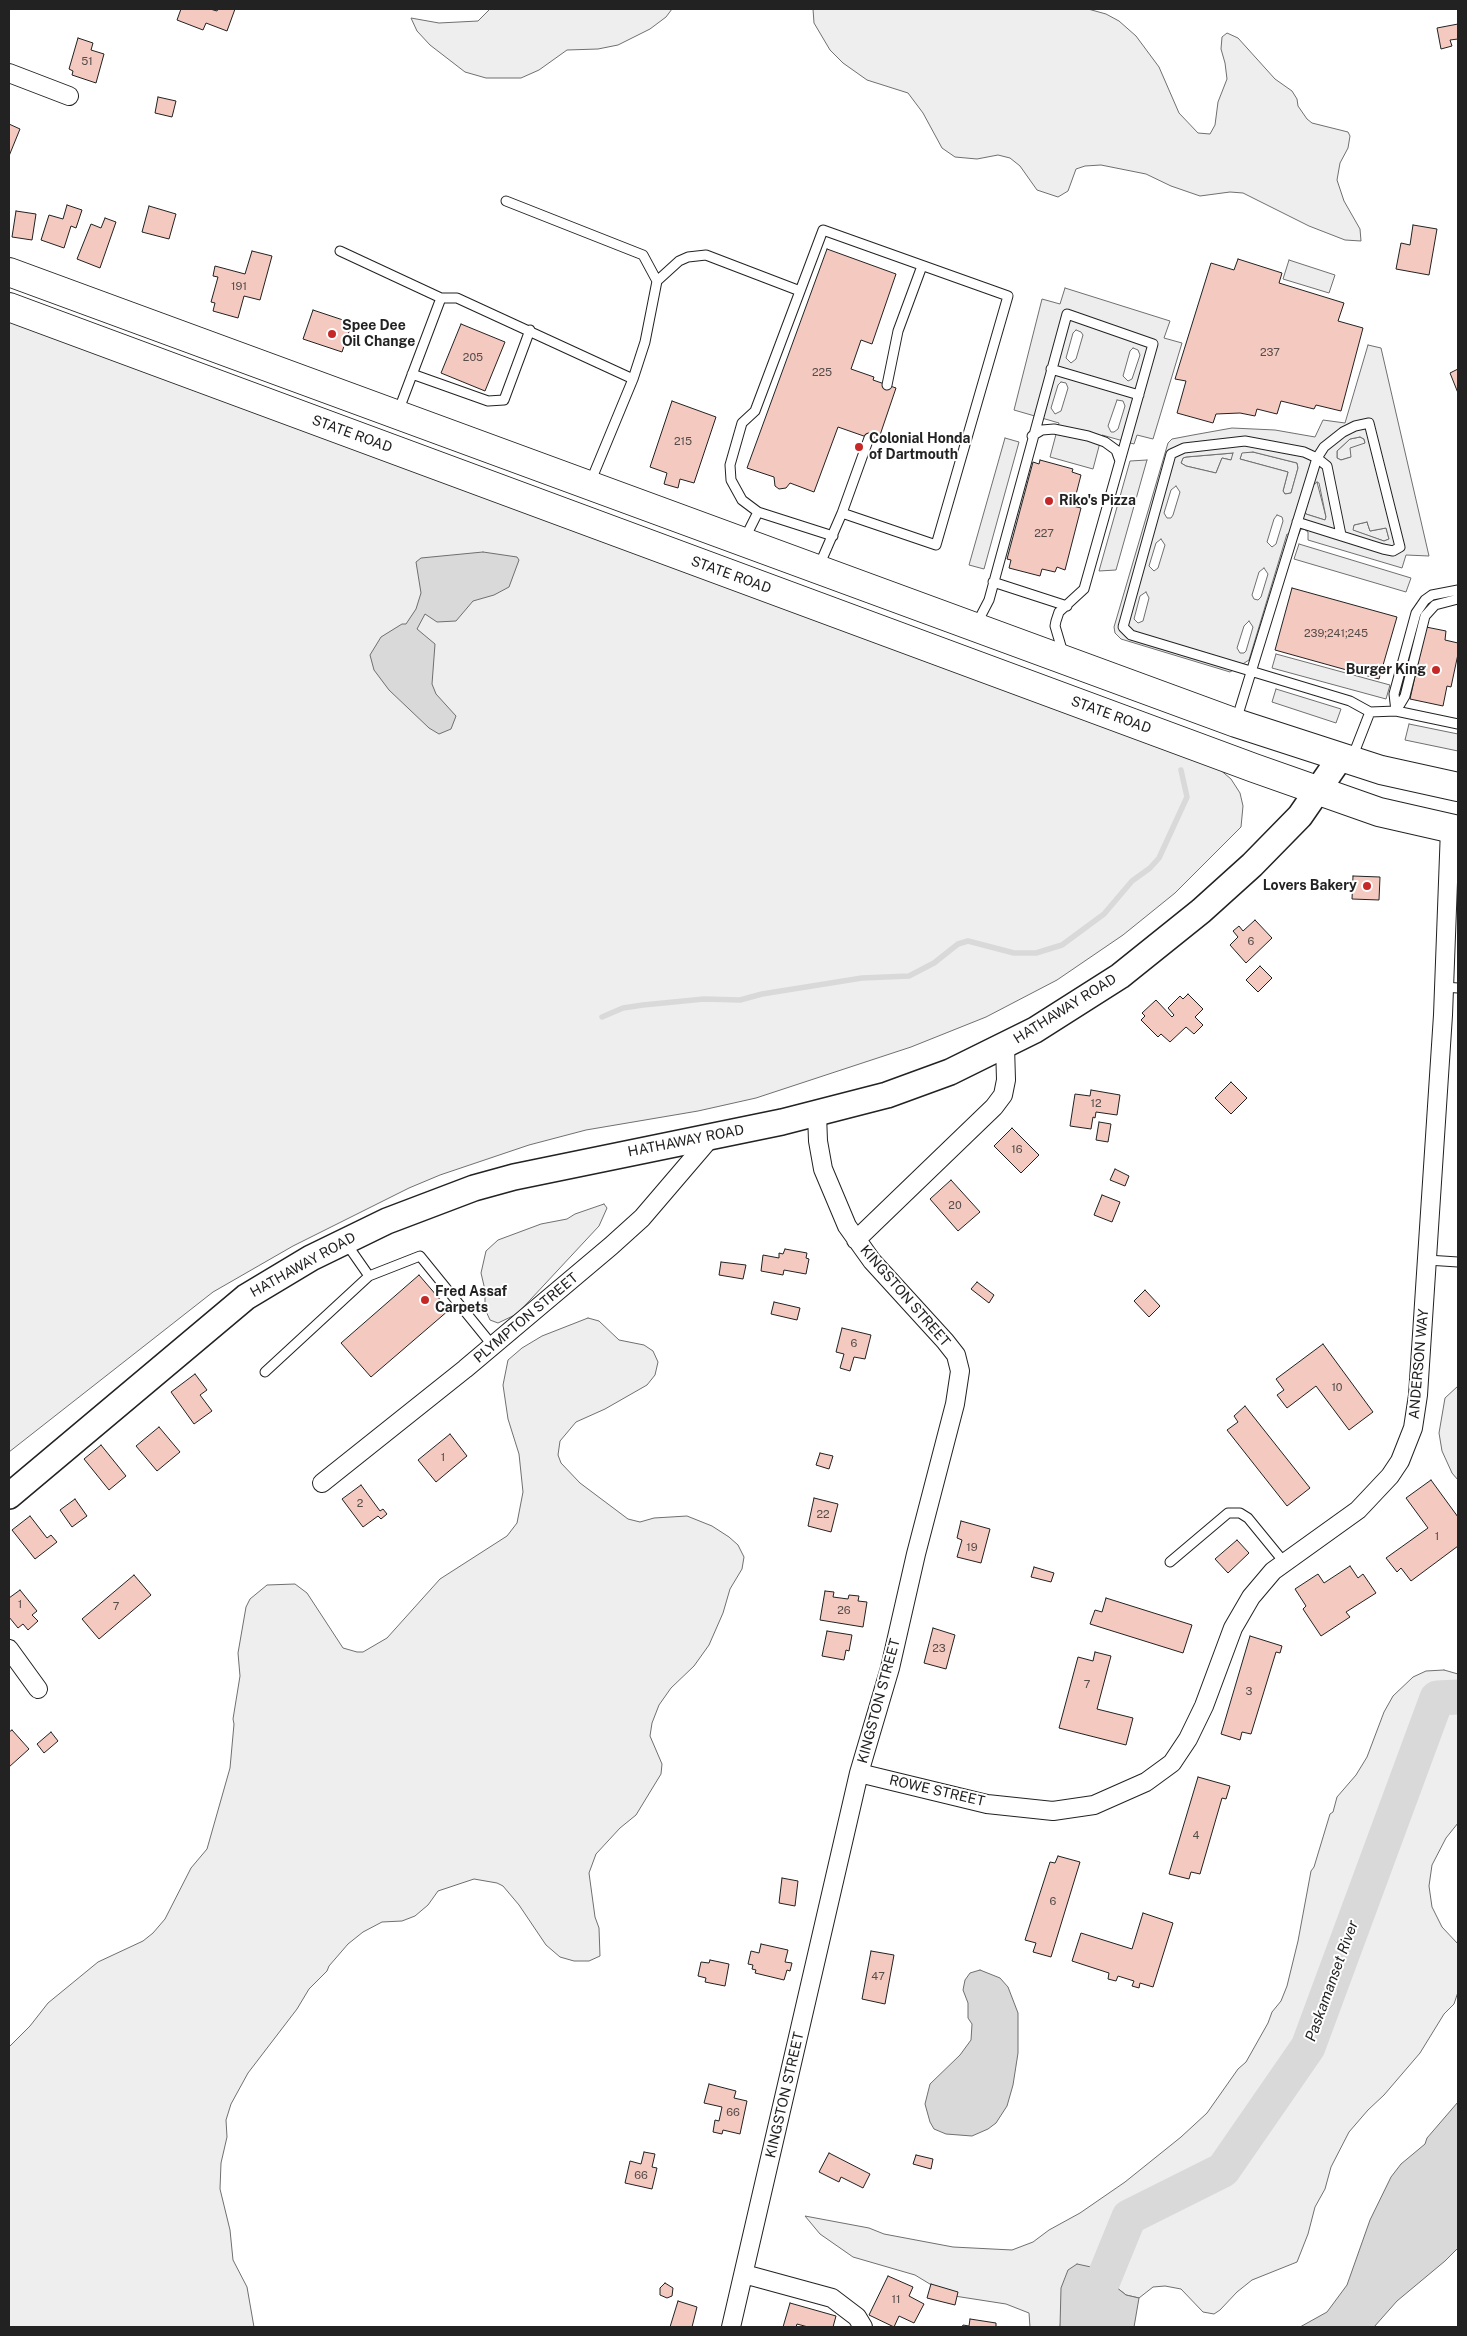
<!DOCTYPE html>
<style>
body{margin:0}
#map{position:relative;width:1467px;height:2336px;overflow:hidden;background:#fff;font-family:"Public Sans",sans-serif}
canvas{display:block}
.frame{position:absolute;inset:0;border:10px solid #222;pointer-events:none}
</style>
<div id="map">
<canvas width="1467" height="2336"></canvas>
<div class="frame"></div>
</div>
<script>
const g = document.querySelector('canvas').getContext('2d');
g.lineJoin = 'round';
function paint(path, color) {
  g.fillStyle = color;
  g.fill(path, 'evenodd');
}
function poly(rows) {
  const path = new Path2D();
  for (const r of rows) {
    path.moveTo(r[0], r[1]);
    for (let i = 2; i < r.length; i += 2) path.lineTo(r[i], r[i + 1]);
  }
  return path;
}
function strokePath(path, color, width, dash) {
  g.strokeStyle = color;
  g.lineWidth = width;
  g.lineCap = dash ? 'butt' : 'round';
  g.setLineDash(dash || []);
  g.stroke(path);
}
function label(font, color, halo, rows, align = 'center') {
  g.font = font + ' "Public Sans",sans-serif';
  g.lineWidth = 4;
  g.setLineDash([]);
  g.textBaseline = 'middle';
  g.strokeStyle = halo;
  g.fillStyle = color;
  for (const [text, x, y, turn = 0] of rows) {
    g.save();
    g.translate(x, y);
    g.rotate((+turn || 0) * Math.PI / 180);
    g.textAlign = isNaN(turn) ? turn : align;
    if (halo) g.strokeText(text, 0, 0);
    g.fillText(text, 0, 0);
    g.restore();
  }
}
const green = poly([
 [490,9,672,9,666,17,650,29,618,45,598,49,567,50,539,70,521,78,486,78,465,72,430,45,417,31,411,18,439,23,478,21,490,9],
 [813,9,1088,9,1106,14,1119,21,1136,36,1159,67,1179,113,1198,133,1210,134,1215,125,1218,102,1227,79,1225,63,1221,49,1222,37,1227,33,1238,38,1275,79,1292,91,1297,99,1298,106,1307,119,1312,123,1348,132,1350,136,1348,148,1340,163,1337,180,1344,201,1360,229,1361,241,1345,240,1309,226,1243,193,1230,192,1200,196,1171,186,1146,174,1101,165,1085,166,1076,169,1068,191,1058,197,1037,190,1020,166,1010,158,998,155,977,159,955,157,942,148,923,113,908,93,867,80,843,63,830,50,814,23,813,9],
 [9,321,1218,768,1231,779,1240,793,1243,806,1241,827,1175,893,1123,935,1057,980,986,1017,911,1047,756,1098,698,1111,586,1130,529,1145,440,1175,409,1188,293,1246,213,1292,9,1452,9,321],
 [1360,437,1364,439,1365,443,1351,457,1341,460,1337,458,1337,451,1350,439,1360,437],
 [1242,452,1253,452,1297,463,1298,468,1291,493,1285,494,1283,491,1288,472,1240,459,1242,452],
 [1234,453,1231,460,1222,458,1216,473,1186,466,1181,463,1183,458,1186,457,1234,453],
 [1317,482,1326,517,1325,520,1306,514,1305,512,1313,485,1317,482],
 [1367,522,1370,531,1386,528,1389,539,1384,541,1352,530,1354,525,1367,522],
 [604,1204,607,1208,599,1226,517,1314,498,1323,490,1320,485,1309,485,1290,481,1273,486,1251,498,1240,541,1224,567,1219,575,1214,604,1204],
 [588,1318,599,1321,619,1340,644,1345,653,1351,658,1362,655,1375,647,1385,605,1409,576,1422,560,1441,558,1455,561,1463,580,1483,628,1519,640,1522,654,1518,687,1516,712,1526,729,1537,738,1545,744,1557,742,1569,730,1589,723,1613,709,1645,694,1666,671,1688,659,1705,652,1723,650,1736,662,1764,661,1774,636,1815,620,1828,596,1854,589,1873,595,1917,599,1928,600,1956,589,1961,574,1961,560,1957,546,1945,519,1905,503,1886,497,1883,474,1879,438,1891,428,1905,415,1916,402,1921,382,1922,363,1932,348,1944,329,1966,327,1971,309,1989,297,2009,248,2073,231,2104,226,2120,227,2137,221,2163,220,2189,230,2230,233,2260,247,2287,254,2327,9,2327,9,2047,30,2026,48,2003,98,1962,143,1941,153,1933,165,1919,191,1868,207,1849,230,1768,234,1724,233,1719,240,1676,238,1653,246,1607,250,1599,267,1585,295,1584,307,1593,343,1648,357,1652,363,1652,387,1638,440,1579,507,1536,517,1523,523,1492,519,1454,508,1419,503,1385,508,1360,522,1348,542,1336,588,1318],
 [1458,1386,1458,1480,1452,1473,1442,1451,1439,1433,1445,1398,1458,1386],
 [1444,1670,1458,1674,1458,1823,1446,1838,1432,1865,1429,1886,1432,1907,1442,1927,1458,1944,1458,1992,1454,2004,1444,2014,1420,2053,1384,2095,1368,2110,1349,2132,1331,2167,1325,2189,1315,2207,1308,2234,1297,2262,1252,2280,1237,2292,1220,2310,1214,2314,1203,2312,1181,2289,1165,2286,1153,2287,1139,2298,1126,2295,1091,2267,1061,2320,1060,2327,1030,2327,1029,2313,1006,2304,948,2295,915,2275,853,2257,820,2234,805,2216,869,2228,884,2234,953,2247,1012,2250,1033,2242,1049,2230,1080,2213,1125,2182,1181,2137,1207,2113,1238,2069,1246,2062,1268,2023,1272,2012,1281,2001,1287,1986,1298,1941,1311,1871,1314,1867,1330,1814,1333,1812,1337,1797,1356,1775,1367,1757,1384,1712,1393,1696,1413,1677,1426,1671,1444,1670]
]);
const parking = poly([
 [1289,260,1335,275,1329,293,1283,279,1289,260],
 [1065,288,1170,321,1164,338,1182,343,1153,439,1137,435,1134,444,1102,435,1093,469,1050,457,1059,423,1014,410,1042,299,1060,304,1065,288],
 [1076,330,1081,332,1083,335,1076,359,1071,363,1066,358,1073,333,1076,330],
 [1133,348,1138,350,1140,355,1132,379,1128,381,1123,376,1130,351,1133,348],
 [1061,382,1066,383,1068,388,1061,411,1055,414,1051,408,1058,385,1061,382],
 [1117,400,1123,401,1125,406,1118,429,1114,432,1111,432,1108,426,1117,400],
 [1368,345,1381,348,1429,556,1406,555,1402,568,1308,540,1308,532,1304,529,1301,529,1298,536,1287,534,1249,660,1230,672,1121,639,1115,633,1114,627,1168,443,1172,439,1193,435,1232,428,1275,430,1315,437,1323,420,1345,423,1368,345],
 [1360,437,1364,439,1365,443,1350,448,1351,457,1341,460,1337,458,1337,451,1350,439,1360,437],
 [1253,452,1297,463,1298,468,1291,493,1285,494,1283,491,1288,472,1240,459,1242,453,1253,452],
 [1233,453,1231,460,1222,458,1216,473,1186,466,1181,463,1183,458,1186,457,1233,453],
 [1317,482,1319,483,1326,517,1325,520,1306,514,1305,512,1313,485,1317,482],
 [1176,486,1180,492,1173,515,1171,518,1167,518,1164,513,1171,490,1176,486],
 [1277,515,1282,517,1283,521,1276,544,1272,547,1267,542,1274,519,1277,515],
 [1367,522,1370,531,1386,528,1389,539,1384,541,1353,530,1354,525,1367,522],
 [1161,539,1165,545,1158,568,1154,571,1149,566,1156,543,1161,539],
 [1264,568,1268,574,1261,597,1258,600,1254,599,1252,595,1259,572,1264,568],
 [1146,592,1149,598,1143,621,1138,623,1134,619,1140,596,1146,592],
 [1249,621,1253,627,1246,651,1244,653,1240,653,1237,648,1244,626,1249,621],
 [1005,438,1019,442,984,569,969,565,1005,438],
 [1147,460,1116,570,1099,571,1130,461,1147,460],
 [1299,544,1411,578,1406,592,1294,559,1299,544],
 [1276,654,1390,685,1386,699,1272,668,1276,654],
 [1276,689,1341,709,1336,723,1272,702,1276,689],
 [1409,724,1458,734,1458,751,1405,740,1409,724]
]);
const water = poly([
 [483,552,517,557,519,560,509,587,494,595,473,601,456,621,437,622,425,614,417,629,435,644,432,684,436,694,456,716,451,729,439,734,429,728,389,690,374,670,370,655,381,637,402,624,406,624,416,609,421,593,416,562,421,558,483,552],
 [980,1970,1000,1978,1008,1987,1018,2013,1018,2053,1013,2085,1007,2106,996,2123,988,2129,972,2136,946,2134,934,2129,930,2122,925,2104,930,2084,960,2055,971,2040,972,2024,968,2018,968,2003,963,1990,965,1980,970,1973,980,1970],
 [1458,2102,1458,2248,1445,2261,1397,2301,1374,2327,1300,2327,1327,2312,1347,2285,1370,2220,1391,2177,1401,2164,1425,2144,1427,2138,1458,2102],
 [1077,2264,1091,2267,1126,2295,1139,2298,1134,2327,1060,2327,1061,2288,1068,2270,1077,2264]
]);
const stream = poly([
 [602,1017,623,1008,643,1005,704,999,740,1000,762,994,862,978,909,976,934,963,958,944,968,941,1014,953,1036,953,1062,945,1104,914,1132,881,1150,868,1159,858,1187,797,1181,770]
]);
const river = poly([
 [1084,2327,1129,2217,1223,2170,1308,2047,1437,1698,1458,1697]
]);
const building = poly([
 [181,9,210,9,217,11,218,9,235,9,227,31,206,23,203,30,177,20,181,9],
 [1458,24,1458,39,1450,40,1452,46,1441,49,1437,28,1458,24],
 [78,38,93,43,91,50,104,54,96,83,72,75,73,71,69,69,78,38],
 [158,97,176,101,172,117,155,113,158,97],
 [9,124,20,129,9,156,9,124],
 [67,205,82,210,76,228,71,226,64,248,41,240,49,215,63,219,67,205],
 [149,206,176,214,169,239,142,232,149,206],
 [16,211,36,214,32,240,12,237,16,211],
 [105,218,116,222,100,268,77,259,91,224,101,228,105,218],
 [1413,225,1437,229,1429,275,1396,269,1401,243,1410,245,1413,225],
 [827,249,896,274,872,344,861,340,851,369,874,377,873,380,896,388,878,441,838,427,814,492,790,483,786,488,779,489,775,486,774,477,747,468,827,249],
 [252,251,272,256,260,300,244,296,238,318,213,311,215,303,211,302,218,277,213,276,215,266,245,274,252,251],
 [1238,259,1282,273,1279,283,1344,303,1338,321,1363,328,1341,411,1316,405,1314,409,1281,401,1277,414,1257,409,1255,416,1240,413,1216,414,1213,423,1177,413,1186,381,1175,379,1211,263,1234,270,1238,259],
 [313,310,352,323,342,352,303,339,313,310],
 [461,324,505,342,485,391,441,373,461,324],
 [1458,369,1458,393,1450,373,1458,369],
 [672,401,716,417,694,483,680,479,678,488,664,484,667,473,650,467,672,401],
 [1040,460,1073,469,1072,472,1081,475,1073,506,1081,508,1065,570,1057,567,1055,572,1042,569,1040,576,1009,568,1011,560,1007,559,1033,462,1039,464,1040,460],
 [1292,588,1397,617,1379,679,1275,650,1292,588],
 [1426,627,1446,631,1445,640,1458,643,1458,654,1451,687,1447,686,1443,706,1410,699,1426,627],
 [1353,876,1380,877,1379,900,1352,899,1353,876],
 [1255,920,1272,938,1246,963,1230,945,1238,937,1233,931,1239,926,1243,931,1255,920],
 [1260,966,1272,978,1258,992,1246,980,1260,966],
 [1188,994,1203,1009,1195,1017,1203,1025,1194,1034,1186,1027,1170,1042,1161,1034,1158,1037,1141,1020,1145,1016,1142,1013,1156,1000,1172,1017,1174,1015,1168,1008,1180,996,1183,999,1188,994],
 [1231,1082,1247,1098,1231,1114,1215,1098,1231,1082],
 [1091,1090,1120,1095,1117,1115,1096,1112,1095,1118,1093,1117,1091,1129,1070,1126,1075,1094,1090,1096,1091,1090],
 [1099,1122,1111,1124,1108,1142,1096,1140,1099,1122],
 [1012,1128,1039,1155,1021,1173,994,1146,1012,1128],
 [1115,1169,1129,1176,1125,1186,1110,1180,1115,1169],
 [951,1180,980,1212,958,1231,930,1199,951,1180],
 [1102,1195,1120,1202,1112,1222,1094,1215,1102,1195],
 [785,1249,807,1253,806,1258,809,1259,806,1274,784,1270,783,1275,761,1271,763,1255,779,1258,779,1253,783,1254,785,1249],
 [721,1262,746,1265,743,1279,719,1275,721,1262],
 [419,1275,449,1310,371,1377,341,1343,419,1275],
 [977,1282,994,1295,989,1303,971,1289,977,1282],
 [1145,1290,1160,1306,1149,1317,1134,1301,1145,1290],
 [774,1302,800,1308,797,1320,771,1314,774,1302],
 [842,1328,871,1335,865,1359,854,1357,850,1371,840,1368,844,1354,836,1352,842,1328],
 [1323,1344,1373,1412,1349,1430,1316,1386,1287,1408,1277,1395,1284,1390,1276,1379,1323,1344],
 [195,1374,207,1390,200,1395,212,1411,194,1424,171,1392,195,1374],
 [1245,1406,1310,1488,1287,1506,1227,1430,1238,1422,1234,1416,1245,1406],
 [159,1427,180,1452,157,1471,136,1446,159,1427],
 [450,1434,467,1456,436,1482,418,1460,450,1434],
 [101,1445,126,1476,109,1490,84,1459,101,1445],
 [820,1453,833,1456,829,1469,816,1465,820,1453],
 [1431,1480,1458,1517,1458,1546,1411,1581,1401,1568,1397,1572,1386,1558,1428,1528,1406,1498,1431,1480],
 [361,1485,380,1511,383,1509,387,1514,381,1519,378,1516,363,1527,342,1499,361,1485],
 [814,1498,838,1504,831,1532,808,1526,814,1498],
 [75,1499,87,1516,72,1527,60,1510,75,1499],
 [30,1516,47,1538,51,1535,57,1542,35,1559,12,1530,30,1516],
 [961,1521,990,1529,981,1563,957,1557,962,1540,957,1538,961,1521],
 [1237,1540,1249,1553,1228,1573,1215,1559,1237,1540],
 [1350,1566,1358,1578,1363,1574,1376,1593,1346,1612,1350,1617,1321,1636,1303,1609,1306,1606,1295,1589,1318,1574,1324,1583,1350,1566],
 [1034,1567,1054,1573,1051,1582,1031,1577,1034,1567],
 [134,1575,151,1595,99,1639,82,1619,134,1575],
 [20,1590,37,1611,32,1615,38,1621,28,1630,23,1624,18,1628,9,1617,9,1598,20,1590],
 [825,1591,834,1592,833,1597,848,1599,849,1595,859,1596,858,1601,867,1602,863,1627,820,1620,825,1591],
 [1106,1598,1192,1625,1183,1653,1090,1624,1095,1610,1102,1612,1106,1598],
 [933,1628,955,1635,946,1669,924,1663,933,1628],
 [827,1631,852,1635,849,1651,846,1650,844,1660,822,1656,827,1631],
 [1250,1636,1282,1646,1280,1653,1276,1652,1251,1734,1242,1732,1240,1740,1221,1734,1250,1636],
 [1095,1652,1111,1656,1097,1709,1133,1718,1126,1745,1059,1728,1078,1657,1093,1661,1095,1652],
 [12,1730,29,1749,9,1767,9,1732,12,1730],
 [51,1732,58,1741,44,1753,37,1744,51,1732],
 [1198,1777,1230,1786,1226,1799,1222,1798,1200,1874,1191,1872,1189,1879,1169,1874,1198,1777],
 [1058,1856,1080,1862,1051,1957,1033,1952,1036,1943,1025,1940,1050,1862,1055,1863,1058,1856],
 [782,1878,798,1881,795,1906,779,1903,782,1878],
 [1143,1913,1173,1923,1153,1987,1140,1983,1139,1988,1132,1986,1134,1981,1118,1976,1116,1981,1108,1979,1109,1973,1072,1961,1081,1933,1132,1949,1143,1913],
 [761,1944,788,1950,785,1962,792,1963,790,1971,787,1970,784,1980,755,1973,756,1970,752,1969,753,1965,748,1964,751,1951,759,1953,761,1944],
 [871,1951,894,1955,885,2004,862,1999,871,1951],
 [710,1960,729,1964,725,1986,705,1982,706,1978,698,1976,701,1962,709,1963,710,1960],
 [709,2084,736,2091,734,2098,747,2101,740,2134,723,2130,722,2134,713,2132,715,2120,719,2121,722,2107,704,2103,709,2084],
 [644,2152,655,2154,652,2167,657,2168,652,2189,625,2183,630,2161,641,2164,644,2152],
 [829,2153,870,2174,863,2188,841,2177,839,2182,819,2172,829,2153],
 [916,2155,933,2159,931,2169,913,2164,916,2155],
 [888,2276,913,2287,909,2296,924,2304,914,2323,899,2316,894,2327,869,2315,888,2276],
 [665,2283,673,2288,672,2296,667,2298,660,2295,660,2288,665,2283],
 [931,2284,958,2292,955,2305,927,2298,931,2284],
 [678,2301,697,2307,692,2327,670,2327,678,2301],
 [790,2303,836,2316,833,2327,808,2327,797,2324,796,2327,783,2327,790,2303],
 [970,2319,996,2323,996,2327,962,2327,963,2325,969,2326,970,2319]
]);
const lane = poly([
 [506,201,643,255,657,281,645,342,633,379,590,483],
 [340,251,441,298],
 [657,281,679,261,688,257,706,255,800,291],
 [1051,369,1139,395],
 [412,374,488,401,504,400,530,330],
 [887,385,898,331,922,266],
 [398,412,441,298,457,298,633,379],
 [1032,436,1042,430,1054,429,1088,436,1105,442,1116,450,1120,461],
 [758,512,833,536],
 [842,513,869,438],
 [1341,535,1327,466,1317,458,1304,452,1245,441,1184,448,1171,454,1123,627,1131,635,1350,701,1370,712,1396,711,1458,724],
 [745,538,758,512,742,500,731,480,730,465,742,423,755,411,823,230,1008,296,936,545,842,513,819,566],
 [993,582,1067,606],
 [976,625,989,600,1067,314,1153,344,1084,589,1059,612,1056,621,1055,626,1063,653],
 [1396,711,1394,694,1416,613,1425,600,1432,595,1458,590],
 [1396,711,1405,696,1425,616,1435,605,1458,599],
 [1236,721,1317,458,1324,447,1343,432,1355,426,1369,423,1400,547,1393,551,1383,549,1297,522],
 [1352,758,1370,712],
 [1444,987,1458,988],
 [346,1243,369,1276,420,1256,493,1346],
 [1427,1260,1458,1262],
 [265,1372,369,1276],
 [1170,1562,1228,1513,1240,1513,1248,1518,1284,1562]
]);
const street = poly([
 [9,73,69,96],
 [856,1240,994,1107,1003,1095,1006,1080,1005,1046],
 [322,1483,465,1369,611,1246,642,1218,713,1135],
 [9,1649,38,1689],
 [859,1773,987,1804,1053,1811,1094,1805,1146,1782,1172,1763,1188,1739,1204,1706,1233,1628,1251,1597,1273,1571,1358,1510,1390,1476,1400,1461,1413,1428,1418,1395,1443,1015,1450,829],
 [744,2274,832,2298,857,2317,863,2327],
 [731,2327,859,1773,890,1668,916,1554,955,1404,960,1371,956,1355,945,1341,872,1261,847,1226,823,1169,818,1141,817,1114]
]);
const secondary = poly([
 [9,1496,246,1297,311,1258,387,1221,474,1188,514,1177,782,1122,887,1095,950,1072,1035,1030,1120,976,1201,911,1252,865,1300,816,1340,758]
]);
const primary = poly([
 [9,272,1236,723,1381,770,1458,787],
 [9,307,1254,768,1379,812,1458,830]
]);
const markers = [
 [332,334,5,"#c62828"],
 [859,447,5,"#c62828"],
 [1049,501,5,"#c62828"],
 [1436,670,5,"#c62828"],
 [1367,886,5,"#c62828"],
 [425,1300,5,"#c62828"]
];
const numberNames = [
 ["51",87,62],
 ["191",239,287],
 ["237",1270,353],
 ["205",473,358],
 ["225",822,373],
 ["215",683,442],
 ["227",1044,534],
 ["239;241;245",1336,634],
 ["6",1251,942],
 ["12",1096,1104],
 ["16",1017,1150],
 ["20",955,1206],
 ["6",854,1344],
 ["10",1337,1388],
 ["1",443,1458],
 ["2",360,1504],
 ["22",823,1515],
 ["1",1437,1537],
 ["19",972,1548],
 ["1",20,1605],
 ["7",116,1607],
 ["26",844,1611],
 ["23",939,1649],
 ["7",1087,1685],
 ["3",1249,1692],
 ["4",1196,1836],
 ["6",1053,1902],
 ["47",878,1977],
 ["66",733,2113],
 ["66",641,2176],
 ["11",896,2300]
];
const poiNames = [
 ["Spee Dee",342,326],
 ["Oil Change",342,342],
 ["Colonial Honda",869,439],
 ["of Dartmouth",869,455],
 ["Riko's Pizza",1059,501],
 ["Burger King",1426,670,"right"],
 ["Lovers Bakery",1357,886,"right"],
 ["Fred Assaf",435,1292],
 ["Carpets",435,1308]
];
const streetNames = [
 ["STATE ROAD",352,434,20],
 ["STATE ROAD",731,575,20],
 ["STATE ROAD",1111,715,20],
 ["HATHAWAY ROAD",1065,1009,-32],
 ["HATHAWAY ROAD",686,1141,-11],
 ["HATHAWAY ROAD",303,1265,-29],
 ["KINGSTON STREET",905,1296,49],
 ["PLYMPTON STREET",526,1318,-40],
 ["ANDERSON WAY",1419,1364,-85],
 ["KINGSTON STREET",879,1701,-75],
 ["ROWE STREET",937,1791,13],
 ["KINGSTON STREET",785,2095,-77]
];
const waterNames = [
 ["Paskamanset River",1332,1981,-70]
];
paint(green, '#eee');
strokePath(green, '#6f6f6f', 1);
paint(parking, '#ededed');
strokePath(parking, '#6f6f6f', 1);
paint(water, '#d9d9d9');
strokePath(water, '#6f6f6f', 1);
strokePath(stream, '#d9d9d9', 5.5);
strokePath(river, '#d9d9d9', 35);
paint(building, '#f3c9c0');
strokePath(building, '#222', 1);
strokePath(lane, '#222', 11);
strokePath(street, '#222', 20);
strokePath(secondary, '#222', 28);
strokePath(primary, '#222', 30);
strokePath(lane, '#fff', 9);
strokePath(street, '#fff', 18);
strokePath(secondary, '#fff', 25);
strokePath(primary, '#fff', 28);
for (const [x, y, r, color] of markers) {
  const dot = new Path2D();
  dot.arc(x, y, r, 0, 2 * Math.PI);
  g.fillStyle = color;
  g.fill(dot);
  strokePath(dot, '#fff', 2);
}
label('11px', '#564c4a', null, numberNames);
label('bold 14px', '#222', '#fff', poiNames, 'left');
label('14px', '#222', '#fff', streetNames);
label('italic 15px', '#222', '#fff', waterNames);
</script>
